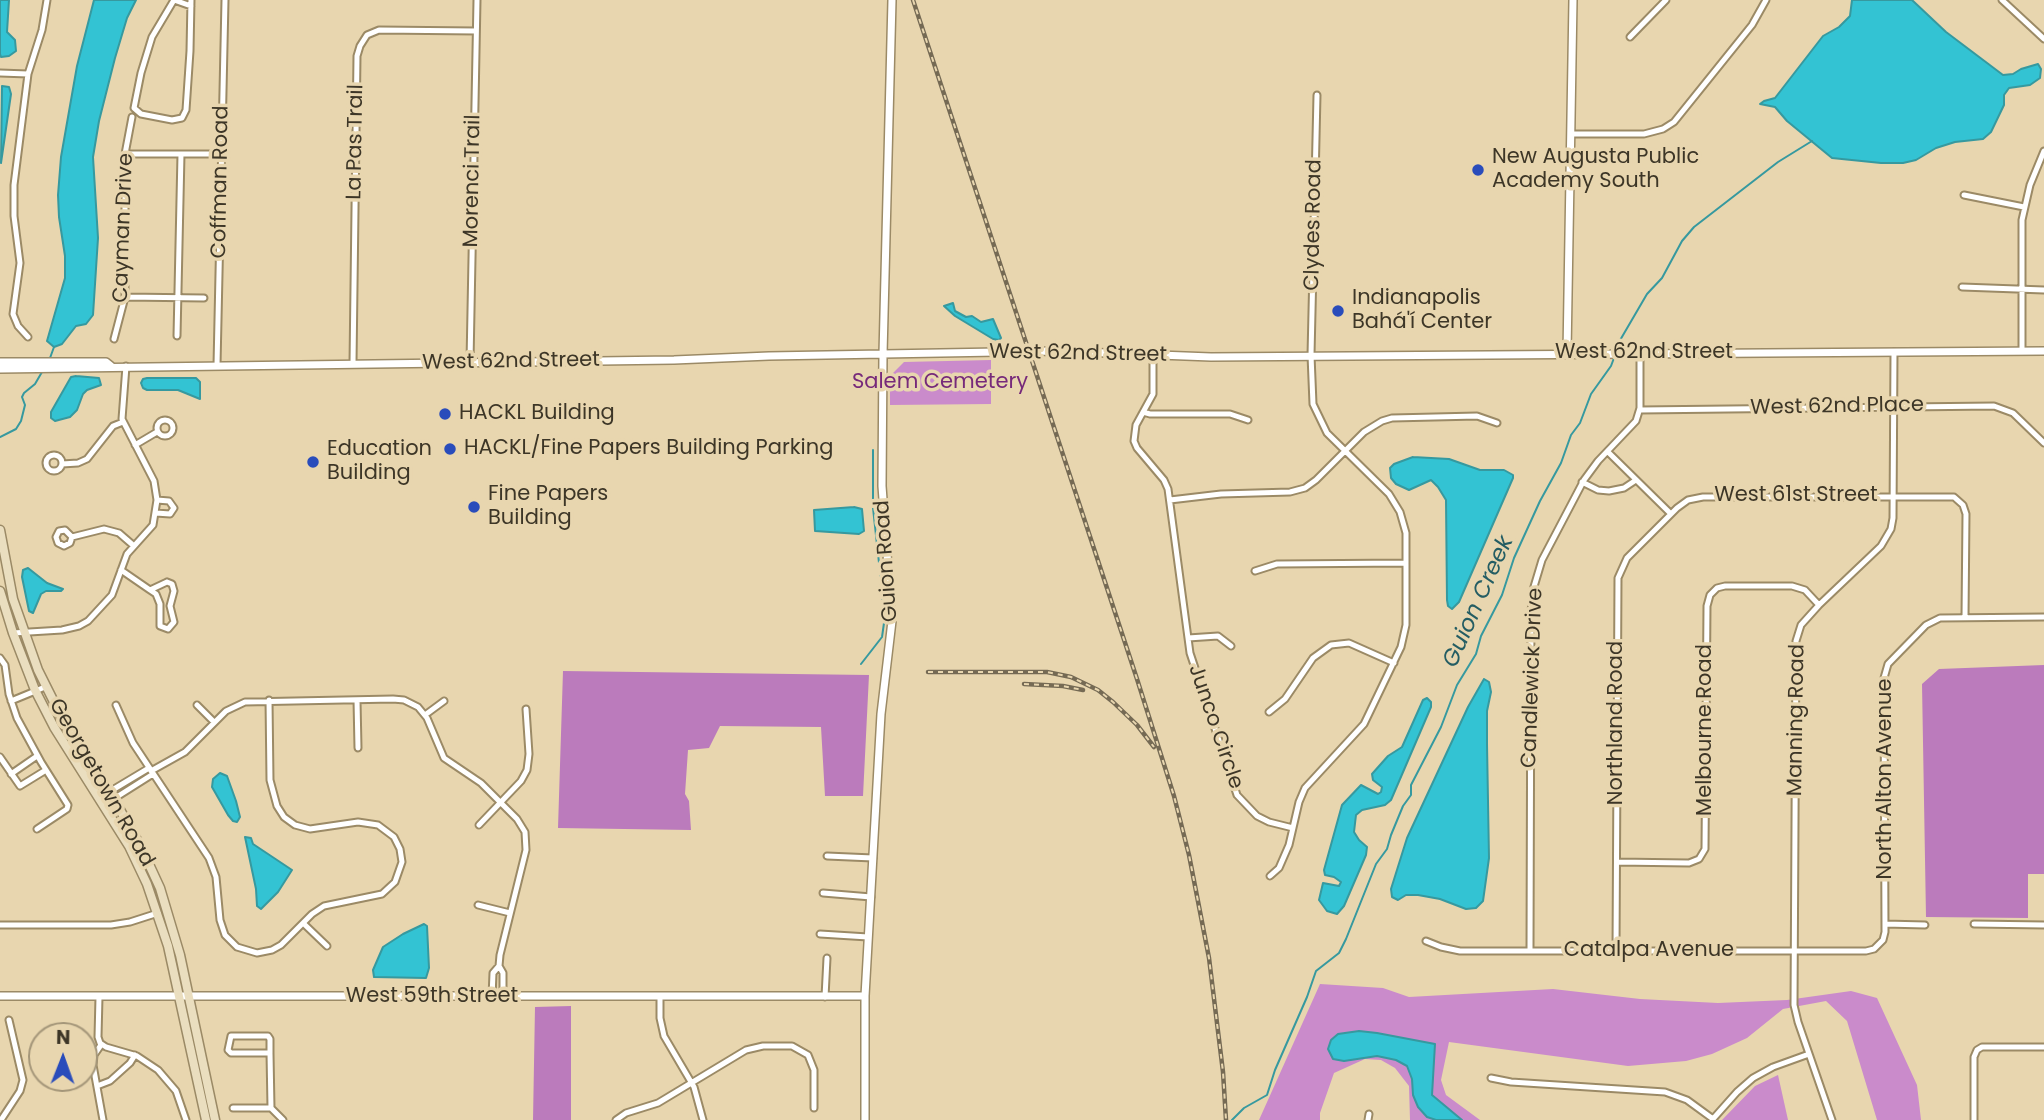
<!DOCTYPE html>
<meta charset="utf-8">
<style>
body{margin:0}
#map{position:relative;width:2044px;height:1120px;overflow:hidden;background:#e8d6af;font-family:Poppins,sans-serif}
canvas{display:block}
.north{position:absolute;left:28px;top:1022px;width:70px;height:70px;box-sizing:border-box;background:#e8d6af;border:2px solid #a49679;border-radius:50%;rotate:1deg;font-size:19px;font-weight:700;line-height:28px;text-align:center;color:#3d3627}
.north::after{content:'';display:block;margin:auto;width:24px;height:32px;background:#294cbb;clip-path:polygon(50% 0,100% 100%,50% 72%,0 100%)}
</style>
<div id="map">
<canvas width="2044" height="1120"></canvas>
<div class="north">N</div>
</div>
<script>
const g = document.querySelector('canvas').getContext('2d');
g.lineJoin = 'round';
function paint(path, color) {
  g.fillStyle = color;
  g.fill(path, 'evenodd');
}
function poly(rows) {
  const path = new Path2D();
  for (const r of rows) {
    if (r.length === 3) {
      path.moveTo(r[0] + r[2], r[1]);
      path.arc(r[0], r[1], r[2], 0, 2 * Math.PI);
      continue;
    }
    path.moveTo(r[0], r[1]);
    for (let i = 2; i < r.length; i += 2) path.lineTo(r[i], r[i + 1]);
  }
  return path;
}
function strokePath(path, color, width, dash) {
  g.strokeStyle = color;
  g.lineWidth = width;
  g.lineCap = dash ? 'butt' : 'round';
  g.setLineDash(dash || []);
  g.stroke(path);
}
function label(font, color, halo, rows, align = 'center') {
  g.font = font + ' Poppins,sans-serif';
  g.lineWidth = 7;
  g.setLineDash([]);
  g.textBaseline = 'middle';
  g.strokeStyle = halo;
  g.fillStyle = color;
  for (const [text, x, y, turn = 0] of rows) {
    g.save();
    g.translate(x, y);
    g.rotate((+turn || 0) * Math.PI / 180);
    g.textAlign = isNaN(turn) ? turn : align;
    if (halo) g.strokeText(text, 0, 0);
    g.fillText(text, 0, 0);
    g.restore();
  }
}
const green = poly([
 [991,360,991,404,890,405,890,376,904,362],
 [1320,984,1383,988,1409,997,1553,989,1640,999,1718,1003,1787,1000,1851,991,1877,998,1917,1085,1921,1120,1877,1120,1847,1021,1826,1001,1783,1009,1747,1038,1712,1054,1686,1061,1628,1066,1449,1042,1441,1080,1446,1095,1480,1120,1410,1120,1409,1086,1395,1068,1381,1060,1365,1059,1334,1073,1320,1113,1320,1120,1259,1120],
 [1778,1075,1788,1120,1722,1120,1755,1086]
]);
const forest = poly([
 [2044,665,2044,874,2028,874,2028,918,1926,917,1922,684,1939,669],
 [563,671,869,675,863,796,825,796,821,727,720,726,709,748,688,750,685,794,689,801,691,830,558,828],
 [571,1006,571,1120,533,1120,535,1007]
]);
const water = poly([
 [0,0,9,0,7,32,15,40,16,51,9,56,1,57,0,54,0,0],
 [94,0,136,0,127,18,115,58,99,121,93,157,98,238,93,315,86,324,76,326,62,344,54,347,47,341,65,278,65,256,59,217,58,195,61,157,77,66,94,0],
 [1852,0,1912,0,1946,32,2003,75,2013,74,2021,69,2038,64,2041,69,2040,78,2030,85,2009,88,2004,95,2004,105,1991,132,1983,139,1955,142,1936,148,1916,160,1903,163,1881,163,1832,158,1787,121,1775,107,1760,104,1764,101,1775,98,1823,36,1839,27,1850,16,1852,0],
 [2,86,9,87,11,94,1,163,2,86],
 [953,303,955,311,966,317,972,316,981,322,993,319,1001,338,999,340,993,339,955,316,944,306,953,303],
 [76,376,99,378,101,385,87,390,83,394,77,410,70,417,55,421,51,418,51,412,71,377,76,376],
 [147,378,196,378,200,382,200,399,178,390,147,390,143,388,141,383,143,379,147,378],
 [1413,457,1449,459,1480,470,1504,470,1513,475,1513,478,1459,602,1452,609,1448,606,1447,600,1446,500,1438,487,1431,480,1409,490,1396,484,1391,478,1390,468,1394,464,1413,457],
 [854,507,862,509,864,531,859,534,815,531,814,510,854,507],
 [28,568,47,583,63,589,61,591,46,591,41,594,33,613,29,611,22,577,23,570,28,568],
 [1484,679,1489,682,1491,692,1487,711,1487,744,1489,858,1483,901,1476,908,1466,909,1440,899,1418,895,1406,895,1398,900,1392,897,1391,889,1407,838,1468,707,1484,679],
 [1427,698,1431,702,1431,707,1391,800,1385,805,1362,810,1356,815,1354,832,1359,840,1367,847,1366,855,1344,906,1337,914,1327,911,1319,900,1323,883,1339,886,1341,882,1334,877,1325,875,1324,870,1342,805,1361,785,1378,794,1381,792,1382,787,1373,780,1372,774,1388,756,1402,747,1423,700,1427,698],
 [220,773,227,776,236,801,240,817,237,822,233,821,228,815,212,787,213,779,220,773],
 [245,837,251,838,253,844,292,870,278,892,261,909,257,906,256,889,245,837],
 [424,924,427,926,429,968,426,978,374,977,373,970,383,947,403,934,424,924],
 [1359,1031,1377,1033,1435,1044,1432,1095,1462,1120,1436,1120,1427,1117,1418,1107,1413,1095,1412,1079,1407,1066,1396,1060,1377,1056,1344,1061,1333,1059,1328,1049,1331,1040,1338,1034,1359,1031]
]);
const stream = poly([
 [1616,353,1619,342,1647,294,1662,278,1682,241,1694,227,1778,162,1812,141],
 [50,358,54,347],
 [0,437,16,429,21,421,25,405,22,397,24,393,35,384,42,372],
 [873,450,873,508,879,563],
 [861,664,882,637,884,623,880,573],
 [1232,1120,1244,1108,1267,1095,1275,1070,1307,997,1316,971,1339,953,1346,939,1376,864,1387,849,1391,835,1403,806,1411,795,1411,785,1441,727,1457,685,1476,654,1481,636,1502,595,1514,558,1540,501,1561,463,1571,435,1580,423,1591,394,1611,366,1614,358]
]);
const minor = poly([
 [2002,0,2044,39],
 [191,6,174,0,152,37,141,73,134,108,141,114,172,120,182,118,186,110,190,51,191,0],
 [1630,37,1666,0],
 [0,73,28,74],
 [1571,134,1644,134,1663,129,1674,122,1752,25,1766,0],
 [125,154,222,154],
 [1964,195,2024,207],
 [1962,287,2044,290],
 [125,297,204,298],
 [177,336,181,154],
 [28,337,18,326,13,314,20,263,14,216,14,185,28,74,42,30,47,0],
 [114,339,125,297,125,154,132,117],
 [2022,351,2022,220,2030,185,2044,151],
 [1153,355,1153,394,1136,425,1134,441,1137,448,1164,480,1168,489,1190,653,1237,795,1257,816,1269,822,1293,828],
 [470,362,477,0],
 [353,363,357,56,360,46,367,35,379,30,476,31],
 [217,365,225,0],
 [1640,410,1994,406,2013,413,2044,443],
 [1143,412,1150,414,1230,414,1248,420],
 [165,428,8],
 [135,445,157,432],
 [1608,452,1671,514],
 [54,463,8],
 [62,464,78,463,87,459,113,426,123,422],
 [1582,482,1598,490,1609,491,1624,488,1636,480],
 [1170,500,1221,494,1290,492,1305,488,1316,480,1364,432,1382,421,1392,418,1477,416,1497,423],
 [156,513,170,514,174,508,169,501,157,500],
 [72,537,65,530,59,531,56,537,58,543,64,546,70,543,72,537,104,529,119,533,134,546],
 [121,570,150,590],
 [1255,571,1277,564,1406,563],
 [167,582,172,584,174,591,170,606,174,622,168,629,160,626,160,604,156,594,150,590,167,582],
 [13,633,62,630,79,626,88,621,112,595,127,554,153,525,157,500,154,481,122,419,126,366],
 [1188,638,1218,636,1231,646],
 [0,658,5,665,9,694,17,718,41,762,68,805,67,809,37,829],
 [357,700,358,748],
 [11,701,45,687],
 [116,705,133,743,209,858,216,877,220,920,225,935,237,947,257,953,272,950,281,945,312,914,324,906,382,894,395,882,402,862,400,849,394,837,378,825,358,822,310,829,295,825,284,817,277,806,270,780,269,700],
 [197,705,214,722],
 [1269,712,1285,699,1313,658,1331,645,1349,643,1394,663],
 [425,715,444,701],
 [0,757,20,786,46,770],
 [151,771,185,752,226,711,245,702,393,699,404,700,418,707,427,718,444,758,481,783,517,819,525,832,526,850,500,955,499,966,503,973,503,996],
 [11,774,37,756],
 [99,798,149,768],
 [104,805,153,774],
 [479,825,521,781,527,770,529,754,526,709],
 [827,856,873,858],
 [1617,862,1689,863,1699,859,1705,849,1707,606,1710,595,1717,588,1725,586,1792,586,1805,590,1819,605],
 [1270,876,1279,868,1289,845,1299,802,1305,788,1364,724,1401,647,1406,625,1406,533,1400,512,1389,494,1327,433,1313,404,1311,355,1317,95],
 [823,893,871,897],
 [478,905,510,913],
 [303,923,327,946],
 [1885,924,1925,925],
 [1974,924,2044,925],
 [0,925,111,925,130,922,158,913],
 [820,934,868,937],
 [1426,941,1441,947,1460,951,1866,951,1874,949,1883,940,1885,932,1884,678,1888,664,1926,625,1940,618,2044,617],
 [1530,951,1531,612,1533,590,1542,560,1584,480,1598,461,1636,421,1640,408,1640,353],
 [1616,951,1618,578,1627,558,1677,508,1688,500,1703,497,1954,497,1963,505,1966,514,1965,617],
 [99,997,98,1037,100,1043,106,1047,137,1056,158,1070,176,1091,186,1120],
 [492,997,493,973,499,966],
 [825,997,827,958],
 [660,998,660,1018,664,1036,694,1087,703,1120],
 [231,1036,268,1036,270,1039,270,1053,231,1053,228,1050,231,1036],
 [101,1045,94,1055,93,1065,103,1120],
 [270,1053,271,1108],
 [1491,1078,1511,1082,1665,1092,1687,1100,1713,1119],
 [97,1086,110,1081,130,1063,135,1055],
 [233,1108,271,1108,283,1120],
 [1713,1119,1737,1092,1753,1078,1773,1067,1809,1054],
 [1,1120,20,1091,23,1080,9,1020],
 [616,1120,626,1113,658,1103,746,1050,763,1046,792,1046,808,1055,814,1070,814,1108],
 [1368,1120,1369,1114],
 [1832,1120,1798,1022,1794,1005,1796,641,1801,625,1819,605,1881,546,1891,529,1893,518,1894,352],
 [1974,1120,1974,1057,1977,1050,1982,1047,2044,1047]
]);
const tertiary = poly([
 [1567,353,1573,0],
 [0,362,106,362,111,366],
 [0,369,674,360,769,356,1055,351,1211,357,2044,351],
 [0,996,865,996],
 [865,1120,865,996,881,714,892,621,882,486,883,354,892,0]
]);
const secondary = poly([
 [0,530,13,599,38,670,65,724,110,792,142,849,160,888,180,955,215,1120],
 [0,591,13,633,35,690,54,727,129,846,147,884,168,946,206,1120]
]);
const rail = poly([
 [913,0,1137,679,1174,796,1189,855,1209,958,1223,1072,1226,1120],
 [928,672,1047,672,1071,677,1098,690,1113,702,1137,725,1154,747],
 [1024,684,1063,686,1083,690]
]);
const markers = [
 [1478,170,7,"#294cbb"],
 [1338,311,7,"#294cbb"],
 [445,414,7,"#294cbb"],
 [450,449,7,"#294cbb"],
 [313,462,7,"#294cbb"],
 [474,507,7,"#294cbb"]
];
const streetNames = [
 ["La Pas Trail",356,142,-89],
 ["Morenci Trail",473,181,-89],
 ["Coffman Road",221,182,-89],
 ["Clydes Road",1314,225,-89],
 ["Cayman Drive",124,228,-88],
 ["West 62nd Street",1644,353],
 ["West 62nd Street",1078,354,1],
 ["West 62nd Street",511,362,-1],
 ["West 62nd Place",1837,407,-1],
 ["West 61st Street",1796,496],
 ["Guion Road",887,561,-94],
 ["Candlewick Drive",1533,678,-88],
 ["Manning Road",1797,720,-89],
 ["Northland Road",1617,723,-90],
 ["Junco Circle",1215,727,71],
 ["Melbourne Road",1706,730,-90],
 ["North Alton Avenue",1886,779,-90],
 ["Georgetown Road",101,783,60],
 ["Catalpa Avenue",1649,951],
 ["West 59th Street",432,997]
];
const poiNames = [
 ["New Augusta Public",1492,158],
 ["Academy South",1492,182],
 ["Indianapolis",1352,299],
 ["Bahá'í Center",1352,323],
 ["HACKL Building",459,414],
 ["HACKL/Fine Papers Building Parking",464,449],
 ["Education",327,450],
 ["Building",327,474],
 ["Fine Papers",488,495],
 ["Building",488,519]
];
const parkNames = [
 ["Salem Cemetery",940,383]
];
const waterNames = [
 ["Guion Creek",1479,602,-66]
];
paint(green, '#ca8bcb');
paint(forest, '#bb7bbc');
paint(water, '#33c3d3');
strokePath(water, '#36999f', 2);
strokePath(stream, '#36999f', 2);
strokePath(minor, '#9b8a66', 9);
strokePath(tertiary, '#9b8a66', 10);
strokePath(secondary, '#9b8a66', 11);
strokePath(minor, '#fff', 5);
strokePath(tertiary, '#fff', 7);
strokePath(secondary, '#eadebf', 8);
strokePath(rail, '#756a54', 4.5);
strokePath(rail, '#e8d6af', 2, [5]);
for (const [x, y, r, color] of markers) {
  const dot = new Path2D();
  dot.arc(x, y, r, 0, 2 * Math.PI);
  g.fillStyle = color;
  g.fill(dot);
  strokePath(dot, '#e8d6af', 2.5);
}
label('21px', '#3d3627', '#e8d6af', streetNames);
label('21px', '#3d3627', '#e8d6af', poiNames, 'left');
label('21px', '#76297a', '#e8d6af', parkNames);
label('italic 23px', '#245d63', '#e8d6af', waterNames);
</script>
